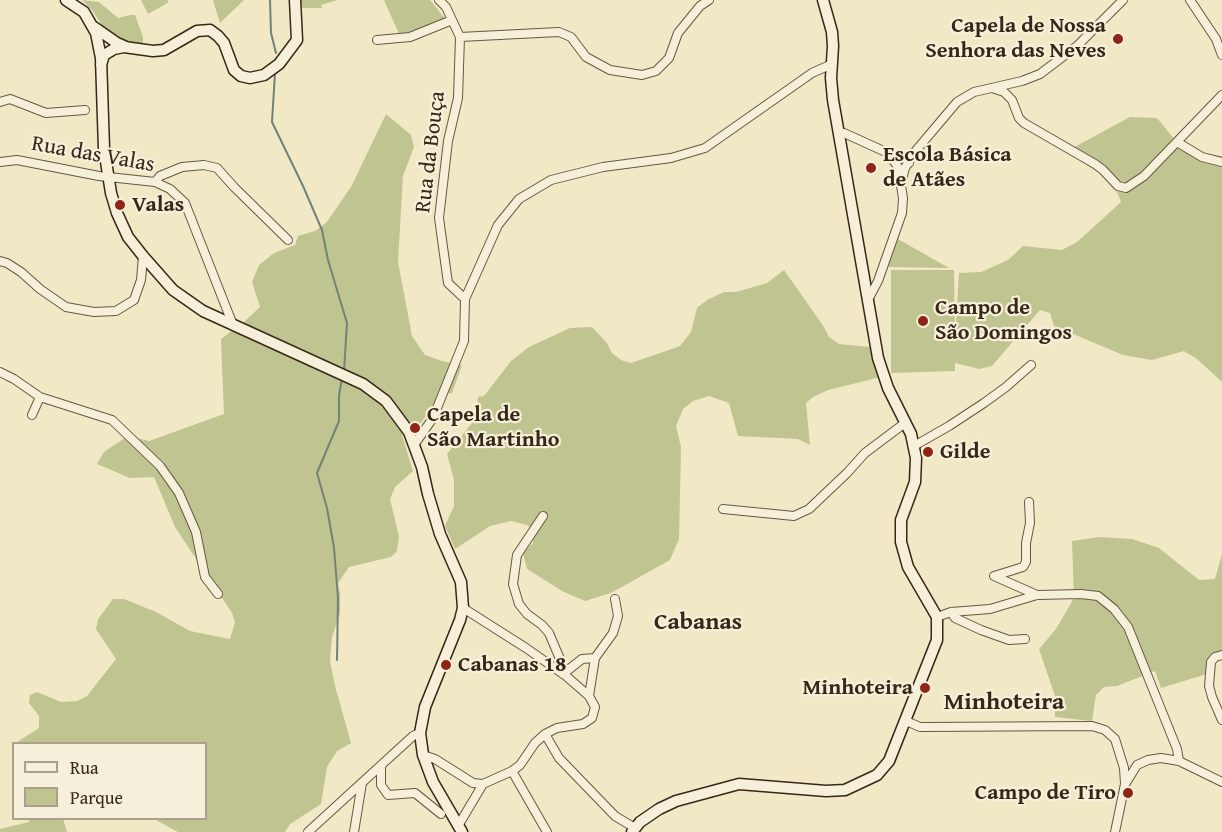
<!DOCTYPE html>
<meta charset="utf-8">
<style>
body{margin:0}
#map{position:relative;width:1222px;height:832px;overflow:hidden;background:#f1e8c6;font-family:"Gentium Book Plus",serif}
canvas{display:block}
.legend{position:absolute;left:12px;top:742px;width:195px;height:78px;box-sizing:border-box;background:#f6f0da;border:2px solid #aaa08c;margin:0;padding:8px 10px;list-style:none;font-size:18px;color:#372717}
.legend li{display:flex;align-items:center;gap:12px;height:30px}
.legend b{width:30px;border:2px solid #aaa08c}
</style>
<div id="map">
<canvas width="1222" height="832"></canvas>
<ul class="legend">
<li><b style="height:8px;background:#f6f0da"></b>Rua</li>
<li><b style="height:16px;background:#c0c491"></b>Parque</li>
</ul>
</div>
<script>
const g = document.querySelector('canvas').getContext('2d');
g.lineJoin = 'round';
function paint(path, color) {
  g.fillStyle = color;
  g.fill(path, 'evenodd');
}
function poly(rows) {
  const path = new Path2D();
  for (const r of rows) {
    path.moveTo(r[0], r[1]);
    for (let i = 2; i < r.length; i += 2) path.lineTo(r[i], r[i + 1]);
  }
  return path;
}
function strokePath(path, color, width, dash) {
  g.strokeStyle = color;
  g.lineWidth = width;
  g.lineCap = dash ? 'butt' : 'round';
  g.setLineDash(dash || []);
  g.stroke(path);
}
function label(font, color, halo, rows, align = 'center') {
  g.font = font + ' "Gentium Book Plus",serif';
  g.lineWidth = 4.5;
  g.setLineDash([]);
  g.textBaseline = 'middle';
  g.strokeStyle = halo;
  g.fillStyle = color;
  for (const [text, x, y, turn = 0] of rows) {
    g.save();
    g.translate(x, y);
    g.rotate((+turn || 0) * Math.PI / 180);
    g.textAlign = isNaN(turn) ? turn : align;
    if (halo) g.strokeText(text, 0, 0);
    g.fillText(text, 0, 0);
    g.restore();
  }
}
const green = poly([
 [82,0,99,2,118,18,130,15,135,15,143,37,143,45,125,43,104,28,92,10],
 [141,0,167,0,169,2,148,14],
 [213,0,244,0,220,23],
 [301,0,337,0,321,5,322,8,302,8],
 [384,0,430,0,446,20,424,30,399,34],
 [386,114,411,135,414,147,403,176,398,262,412,336,425,355,442,361,462,365,452,393,442,394,417,428,402,435,413,471,395,487,390,499,399,537,397,551,391,557,349,567,338,583,340,594,340,613,332,637,330,661,335,686,351,743,337,751,327,767,321,804,290,824,285,832,178,832,154,819,206,818,206,744,14,744,39,728,39,716,29,703,30,695,37,692,61,702,77,701,87,696,116,659,96,629,98,619,113,599,124,599,156,612,190,631,230,639,235,622,232,613,175,527,154,477,130,478,97,464,104,452,128,436,149,441,224,414,221,339,244,322,260,307,252,282,259,265,274,253,295,245,298,236,315,231,326,223,351,187],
 [1130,117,1157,118,1181,147,1213,164,1222,165,1222,382,1197,359,1184,351,1152,360,1123,355,1054,326,1050,313,1040,310,992,366,979,369,955,363,955,371,891,373,891,270,954,270,955,339,959,273,981,272,1008,260,1023,246,1062,250,1077,242,1121,202,1113,181,1085,164,1069,150],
 [898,239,949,268,888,267],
 [784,270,824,327,829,337,839,344,871,347,881,377,828,390,813,397,806,403,810,445,798,439,738,436,729,403,709,396,693,401,683,409,676,426,681,447,679,539,670,560,611,593,585,601,562,591,527,569,523,553,533,543,532,529,527,525,511,521,490,526,455,549,445,526,454,506,454,480,447,454,476,418,478,397,484,396,511,361,529,347,570,328,592,327,607,343,612,353,621,360,631,363,666,351,680,346,691,332,697,308,707,300,724,292,736,292,767,283],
 [1100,537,1132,539,1159,548,1199,580,1215,579,1222,554,1222,653,1211,656,1210,673,1161,688,1155,671,1117,686,1104,687,1096,695,1092,721,1055,717,1055,696,1039,649,1056,629,1074,598,1072,541],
 [29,818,63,819,67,832,0,832,0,829,29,822]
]);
const stream = poly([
 [270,0,271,33,276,53],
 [275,73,272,122,303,186,322,230,328,260,347,323,344,371],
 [337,660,338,598,334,548,327,508,317,473,339,421,339,395,342,379]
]);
const street = poly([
 [439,0,446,7,460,37,458,98,448,141,439,218,448,283,465,299],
 [1190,0,1216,39,1222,55],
 [460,37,559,32,571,37,586,57,610,70,642,75,656,71,669,58,678,33,700,6,709,0],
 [377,40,410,37,452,20],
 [992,88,1004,92,1012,100,1019,118,1024,123,1095,164,1103,170,1118,186,1126,188,1144,176,1222,95],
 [0,102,10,99,46,113,85,110],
 [839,134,844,133,888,153,905,157,909,163],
 [1177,142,1202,157,1222,162],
 [0,162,17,160,99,176,155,182,170,189,185,203,233,325],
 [155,182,160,176,182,167,204,165,217,168,234,187,288,240],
 [901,183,905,168,913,154,957,102,974,92,1022,81,1040,74,1077,46,1123,0],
 [0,261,7,263,21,272,40,289,66,307,94,312,116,311,134,300,141,280,143,256],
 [869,298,878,281,902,213,903,198,898,167,888,153],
 [0,372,14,379,40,397,112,420,160,466,179,493,196,532,205,577,218,594],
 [32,415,40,397],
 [414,445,433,418,464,341,465,299,498,225,519,199,551,180,603,167,671,158,705,148,812,73,832,64],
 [914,446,949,426,984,403,1006,387,1031,365],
 [1029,502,1030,523,1026,543,1026,562,1023,567,994,576,1037,595],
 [723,509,794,516,809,509,847,473,865,453,905,423],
 [543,516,517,555,513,584,519,604,527,614,542,625,549,633,560,659,563,674],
 [951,612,955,618,981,630,1009,640,1025,639],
 [937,617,951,612,990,609,1037,595,1081,594,1098,596,1114,609,1128,627,1177,749,1179,761],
 [1222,655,1215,657,1211,662,1209,686,1212,697,1222,720],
 [563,674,582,659,595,658],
 [589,696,595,658,613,633,618,616,615,599],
 [906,721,920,727,1092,726,1105,730,1115,739,1124,768,1125,784,1115,832],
 [545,734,559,758,615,816,635,828],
 [423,755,435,759,473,783,483,784,512,771,520,765,535,743,545,734,557,728,583,724,592,718,595,707,589,696,566,676,526,648,463,608],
 [381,766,381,785,388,795,415,793,441,814],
 [512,771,547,832],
 [1126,783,1137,765,1148,760,1161,758,1179,761,1222,782],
 [458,826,483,784],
 [308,832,413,736,420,733],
 [354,832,362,783]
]);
const secondary = poly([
 [66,0,84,12,96,33,101,58,104,149,111,193,117,213,128,237,143,256,173,290,203,311,363,384,386,401,409,432,422,467,428,494,440,534,461,582,463,608,460,620,425,707,420,733,423,755,433,782,462,832],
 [94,27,117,43,126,47],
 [101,65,104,55,114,49,124,47,153,51,164,50,197,31,210,30,218,36,224,43,234,70,241,76,250,78,264,75,279,64,297,40,295,0],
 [632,832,640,822,659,809,676,801,739,784,826,791,845,790,877,775,889,761,937,640,937,617,908,567,901,542,901,520,915,482,916,458,911,434,888,388,878,358,833,100,831,78,833,46,832,32,823,0]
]);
const markers = [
 [1118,39,6,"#8f2418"],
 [871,168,6,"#8f2418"],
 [120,205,6,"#8f2418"],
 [923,321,6,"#8f2418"],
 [415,428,6,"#8f2418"],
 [928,452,6,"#8f2418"],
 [446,665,6,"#8f2418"],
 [925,688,6,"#8f2418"],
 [1128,793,6,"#8f2418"]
];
const poiNames = [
 ["Capela de Nossa",1106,26,"right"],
 ["Senhora das Neves",1106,51,"right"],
 ["Escola Básica",883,155],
 ["de Atães",883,180],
 ["Valas",132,205],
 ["Campo de",935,308],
 ["São Domingos",935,333],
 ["Capela de",427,415],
 ["São Martinho",427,440],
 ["Gilde",940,452],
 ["Cabanas 18",458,665],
 ["Minhoteira",913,688,"right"],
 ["Campo de Tiro",1116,793,"right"]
];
const streetNames = [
 ["Rua da Bouça",431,152,-83],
 ["Rua das Valas",93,155,10]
];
const neighbourhoodNames = [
 ["Cabanas",698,623],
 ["Minhoteira",1004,703]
];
paint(green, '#c0c491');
strokePath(stream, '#738278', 2);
strokePath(street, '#665743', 10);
strokePath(secondary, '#372717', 13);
strokePath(street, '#f6f0da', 8);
strokePath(secondary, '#f6f0da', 10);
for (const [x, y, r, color] of markers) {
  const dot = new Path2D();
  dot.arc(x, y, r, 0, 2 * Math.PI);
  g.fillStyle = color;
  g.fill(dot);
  strokePath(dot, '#f6f0da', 2);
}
label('bold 22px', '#372717', '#f6f0da', poiNames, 'left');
label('22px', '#372717', '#f6f0da', streetNames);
label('bold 24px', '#372717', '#f6f0da', neighbourhoodNames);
</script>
